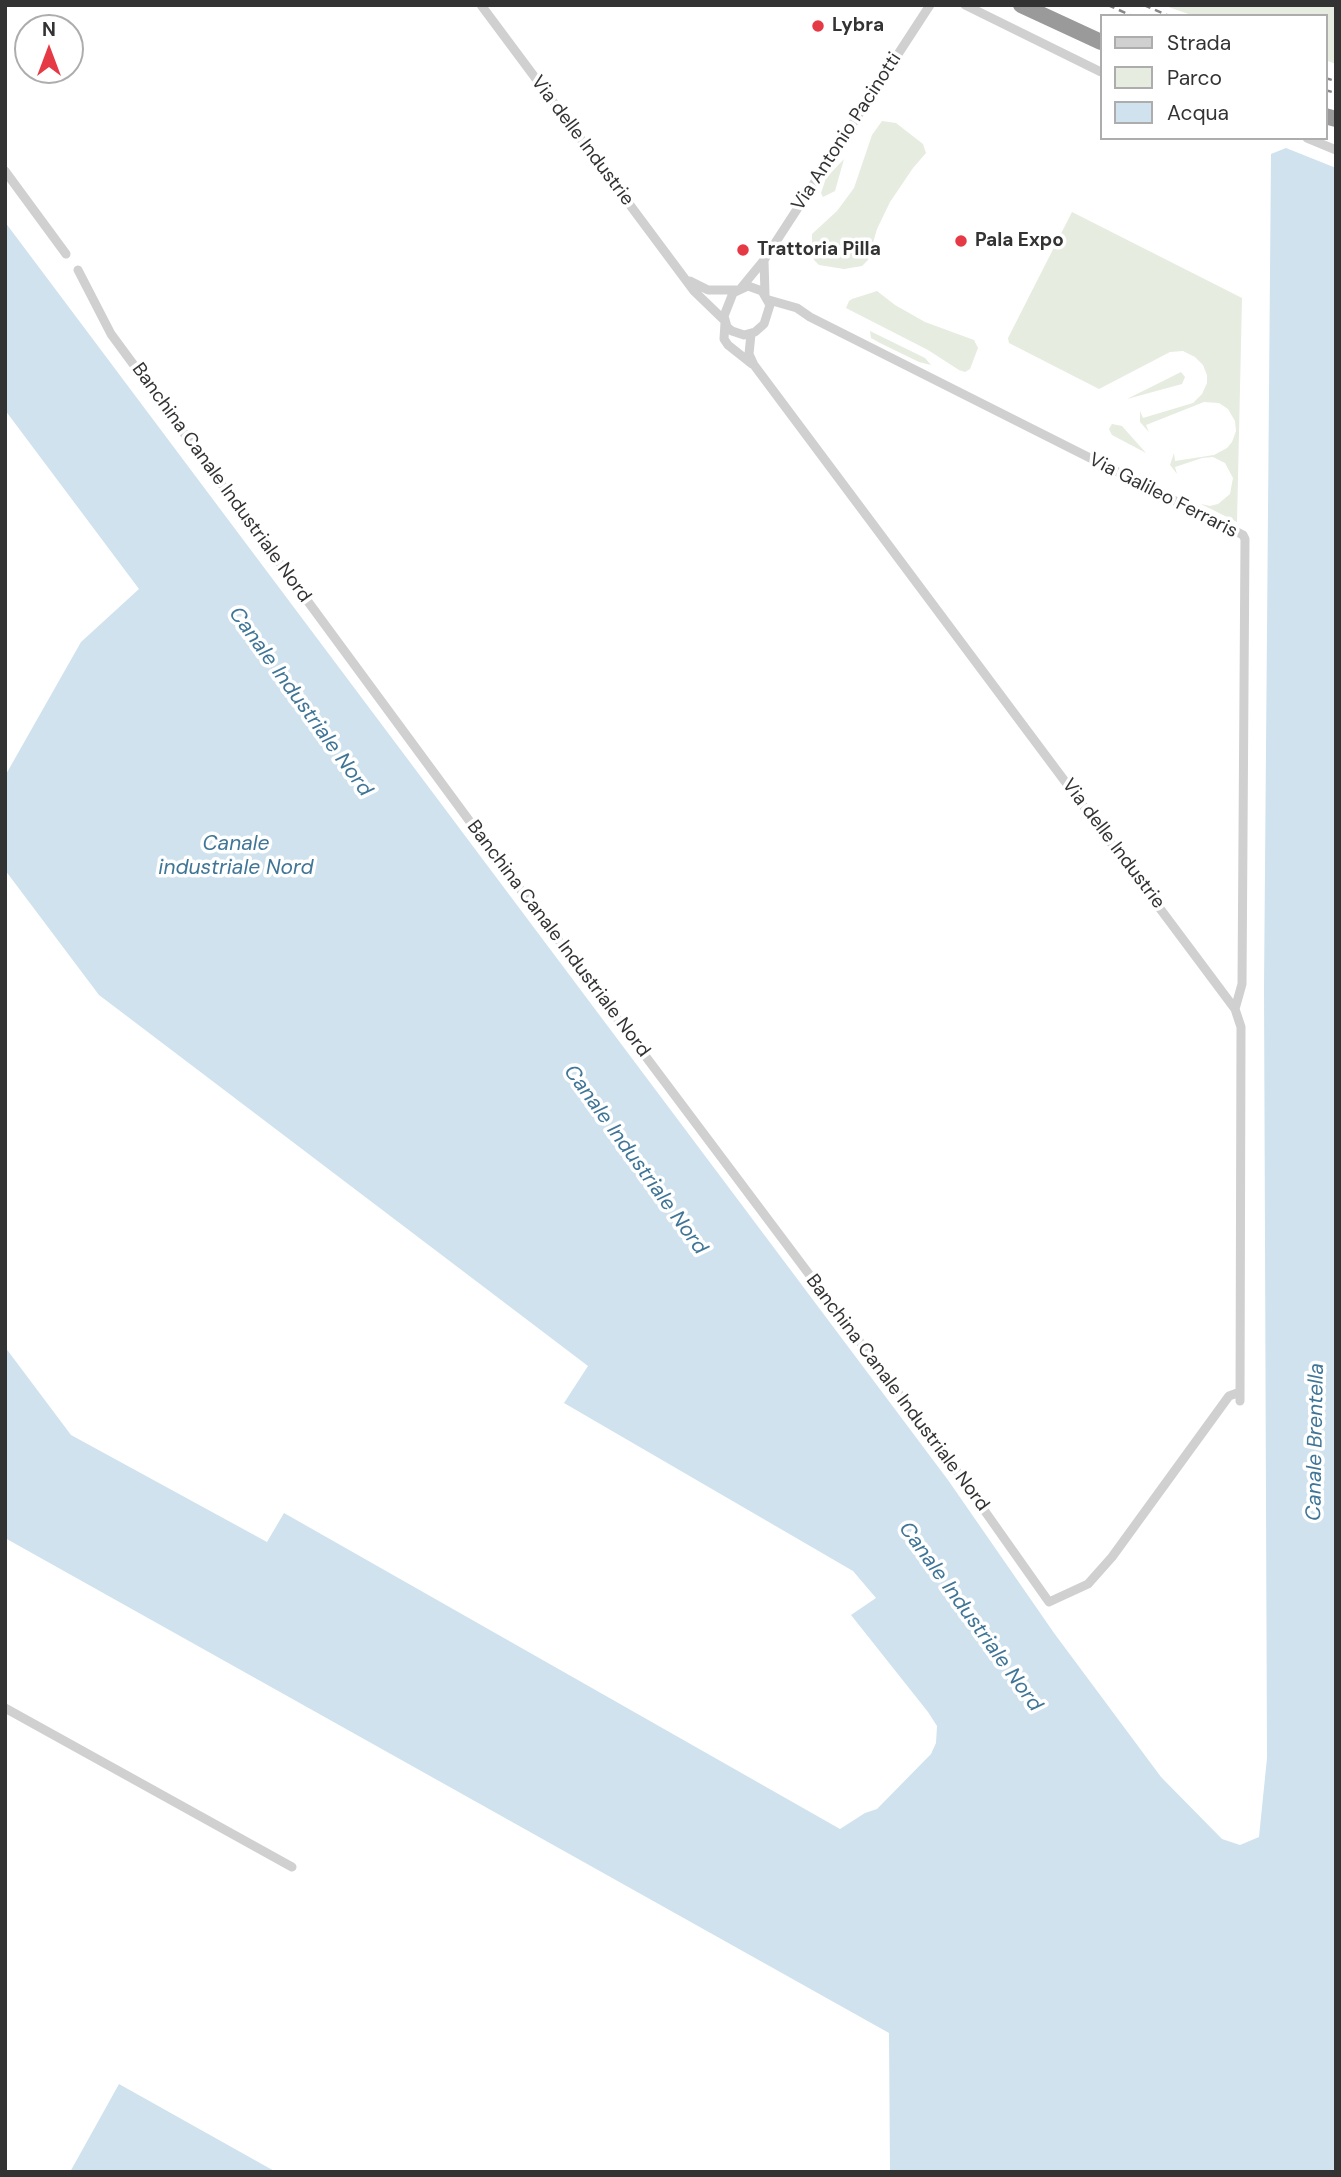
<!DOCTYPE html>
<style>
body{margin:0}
#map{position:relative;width:1341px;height:2177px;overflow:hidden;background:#fff;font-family:"DM Sans",sans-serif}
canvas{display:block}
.frame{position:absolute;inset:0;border:7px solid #333;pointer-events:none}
.legend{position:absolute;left:1100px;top:14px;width:228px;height:126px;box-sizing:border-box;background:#fff;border:2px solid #adadad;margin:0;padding:9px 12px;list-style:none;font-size:21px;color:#333}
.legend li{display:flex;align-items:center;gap:14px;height:35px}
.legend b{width:35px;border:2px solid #adadad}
.north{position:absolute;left:14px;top:14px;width:70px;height:70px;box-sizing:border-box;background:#fff;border:2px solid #adadad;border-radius:50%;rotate:0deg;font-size:19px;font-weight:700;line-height:28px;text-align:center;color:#333}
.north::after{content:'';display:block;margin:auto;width:24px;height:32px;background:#e63946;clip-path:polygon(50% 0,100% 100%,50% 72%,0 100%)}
</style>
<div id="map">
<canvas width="1341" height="2177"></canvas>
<div class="frame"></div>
<ul class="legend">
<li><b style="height:9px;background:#d0d0d0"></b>Strada</li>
<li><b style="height:19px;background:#e6ecdf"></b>Parco</li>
<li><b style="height:19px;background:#cfe2ee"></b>Acqua</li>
</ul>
<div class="north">N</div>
</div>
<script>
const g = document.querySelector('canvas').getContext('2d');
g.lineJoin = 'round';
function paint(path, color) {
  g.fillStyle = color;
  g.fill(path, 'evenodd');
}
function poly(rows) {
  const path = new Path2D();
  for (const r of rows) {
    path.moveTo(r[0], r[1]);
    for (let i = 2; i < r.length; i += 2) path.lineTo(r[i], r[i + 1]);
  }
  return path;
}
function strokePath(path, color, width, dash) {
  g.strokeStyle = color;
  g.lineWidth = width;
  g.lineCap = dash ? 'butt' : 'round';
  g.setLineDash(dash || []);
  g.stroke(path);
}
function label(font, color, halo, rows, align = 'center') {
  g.font = font + ' "DM Sans",sans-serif';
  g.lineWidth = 7;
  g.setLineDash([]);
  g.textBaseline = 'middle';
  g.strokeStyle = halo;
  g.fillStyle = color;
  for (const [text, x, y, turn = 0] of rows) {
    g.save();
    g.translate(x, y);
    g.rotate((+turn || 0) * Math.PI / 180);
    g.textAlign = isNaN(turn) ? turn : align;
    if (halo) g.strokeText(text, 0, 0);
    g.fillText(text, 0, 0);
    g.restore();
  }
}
const green = poly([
 [1163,5,1336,5,1336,64,1325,60,1325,16,1194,16],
 [882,121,896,123,923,144,926,153,913,168,890,202,877,229,868,260,862,266,844,269,819,265,814,260,812,251,812,234,837,211,854,188,872,135],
 [844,159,835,191,823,197,821,193,826,178],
 [1072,212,1242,298,1237,522,1201,504,1210,506,1218,504,1230,494,1233,478,1225,463,1213,457,1202,458,1175,467,1177,474,1170,465,1174,453,1175,461,1214,455,1227,448,1232,442,1236,431,1235,421,1228,409,1219,403,1204,402,1146,425,1149,432,1140,422,1140,411,1143,418,1193,403,1202,394,1207,383,1207,375,1203,365,1195,357,1183,351,1170,352,1099,389,1009,343,1008,338],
 [877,291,895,305,925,322,974,340,978,348,970,369,965,372,959,370,928,350,846,308,849,301,852,299],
 [870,331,925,358,931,365,919,362,880,343,871,338],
 [1181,372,1185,377,1182,384,1127,399],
 [1112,424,1122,426,1146,453,1112,435,1109,429]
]);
const water = poly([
 [1286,148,1336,168,1336,2172,890,2172,889,2033,5,1538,5,1347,71,1435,267,1542,284,1513,840,1829,865,1813,877,1809,931,1754,936,1743,937,1726,928,1712,851,1615,876,1598,853,1571,564,1403,588,1366,99,995,5,870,5,776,81,642,139,589,5,410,5,222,948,1480,1054,1633,1161,1777,1222,1839,1240,1845,1259,1837,1267,1758,1264,987,1271,154],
 [119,2084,276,2172,70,2172]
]);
const street = poly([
 [481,5,694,291,724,320],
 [965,5,1101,72],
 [1307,138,1336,150],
 [5,171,66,254],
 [764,261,765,294],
 [78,270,111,334,496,857,953,1466,1049,1602,1088,1584,1112,1557,1229,1396,1240,1392],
 [690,281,708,290,736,290],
 [748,286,762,291,770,305,764,324,755,332,744,335,732,331,727,327,724,316,733,293,748,286],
 [741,288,764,260,930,5],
 [769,300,797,308,810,317,1243,535,1245,539,1242,984,1235,1009],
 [725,323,724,339,728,345,752,364],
 [751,334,749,354,754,365,1235,1009,1241,1027,1240,1401],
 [5,1708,292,1867]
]);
const highway = poly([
 [1021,5,1101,42],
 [1325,116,1336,119]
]);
const rail = poly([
 [1108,5,1132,16],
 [1144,5,1169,16],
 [1325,78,1336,81],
 [1325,90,1336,93]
]);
const markers = [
 [818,26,7,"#e63946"],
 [961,241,7,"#e63946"],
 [743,250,7,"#e63946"]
];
const poiNames = [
 ["Lybra",832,26],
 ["Pala Expo",975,241],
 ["Trattoria Pilla",757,250]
];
const streetNames = [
 ["Via Antonio Pacinotti",847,132,-57],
 ["Via delle Industrie",582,141,53],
 ["Banchina Canale Industriale Nord",221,483,54],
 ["Via Galileo Ferraris",1163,496,27],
 ["Via delle Industrie",1113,844,53],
 ["Banchina Canale Industriale Nord",558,939,53],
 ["Banchina Canale Industriale Nord",897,1393,53]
];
const waterNames = [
 ["Canale Industriale Nord",300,702,54],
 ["Canale",236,844],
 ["industriale Nord",236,868],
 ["Canale Industriale Nord",635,1160,54],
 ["Canale Brentella",1316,1442,-89],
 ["Canale Industriale Nord",970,1617,54]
];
paint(green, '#e6ecdf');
paint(water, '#cfe2ee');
strokePath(street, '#d0d0d0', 9);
strokePath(highway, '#9a9a9a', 16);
strokePath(rail, '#888', 2.5, [7, 5]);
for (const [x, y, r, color] of markers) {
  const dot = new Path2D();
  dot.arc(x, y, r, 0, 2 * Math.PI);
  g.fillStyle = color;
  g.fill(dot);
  strokePath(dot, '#fff', 2.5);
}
label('bold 19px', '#333', '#fff', poiNames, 'left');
label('19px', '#333', '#fff', streetNames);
label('italic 21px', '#3f7597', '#fff', waterNames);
</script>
